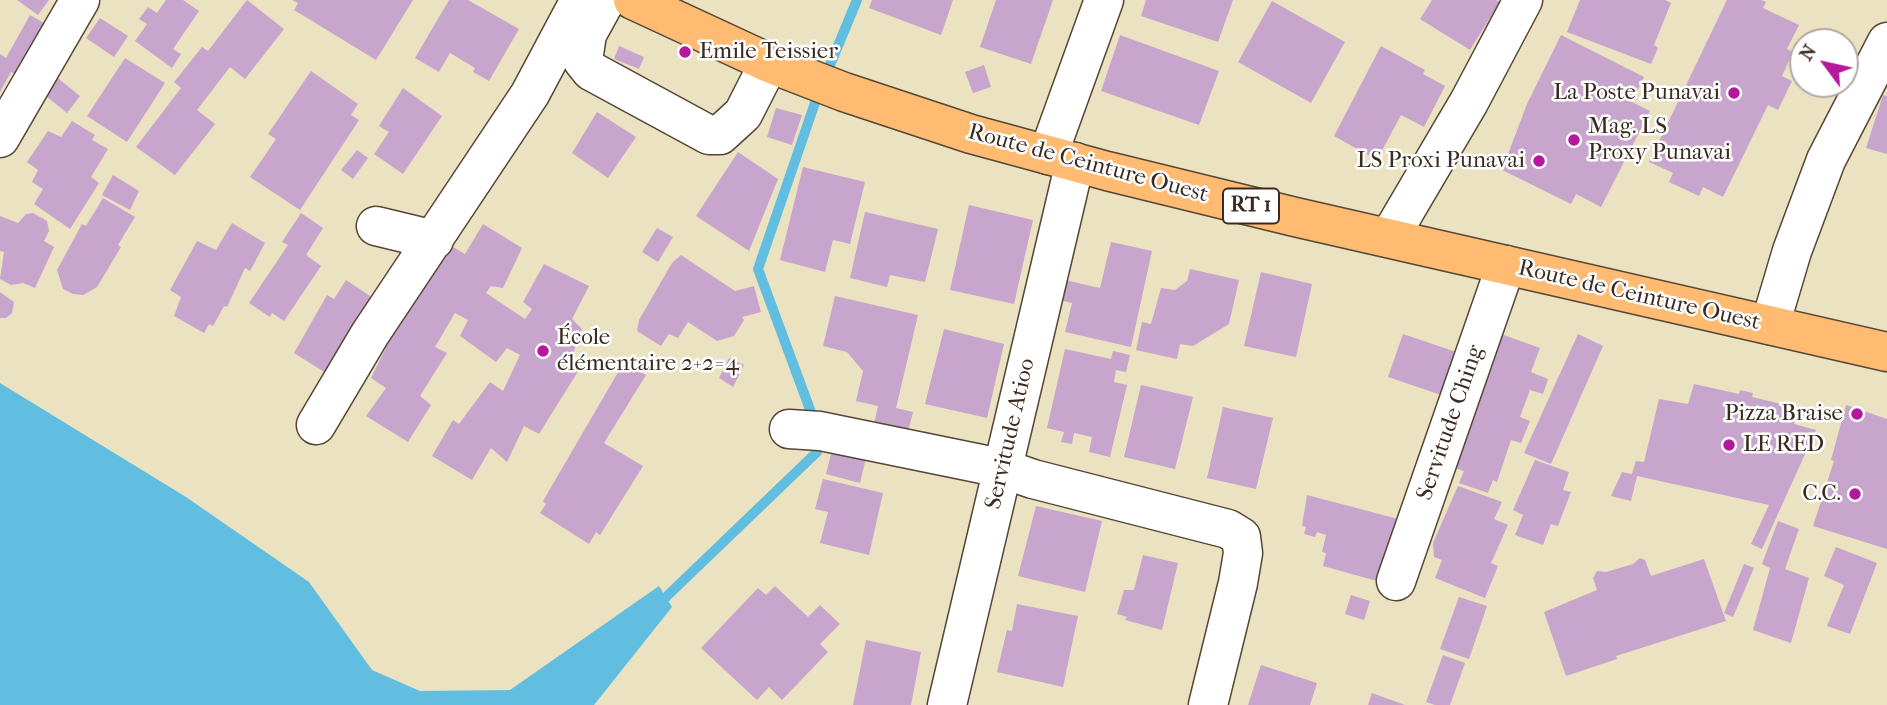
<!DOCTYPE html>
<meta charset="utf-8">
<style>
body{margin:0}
#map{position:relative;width:1887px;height:705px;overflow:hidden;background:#eae2c0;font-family:"IM FELL French Canon",serif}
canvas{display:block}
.north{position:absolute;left:1789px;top:28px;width:70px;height:70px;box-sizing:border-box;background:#fff;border:2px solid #b1aaa5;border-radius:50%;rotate:303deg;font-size:19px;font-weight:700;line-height:28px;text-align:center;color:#3b2a1e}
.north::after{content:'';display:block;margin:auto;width:24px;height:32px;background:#b5179e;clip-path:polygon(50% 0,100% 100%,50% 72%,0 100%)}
</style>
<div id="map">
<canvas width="1887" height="705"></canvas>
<div class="north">N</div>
</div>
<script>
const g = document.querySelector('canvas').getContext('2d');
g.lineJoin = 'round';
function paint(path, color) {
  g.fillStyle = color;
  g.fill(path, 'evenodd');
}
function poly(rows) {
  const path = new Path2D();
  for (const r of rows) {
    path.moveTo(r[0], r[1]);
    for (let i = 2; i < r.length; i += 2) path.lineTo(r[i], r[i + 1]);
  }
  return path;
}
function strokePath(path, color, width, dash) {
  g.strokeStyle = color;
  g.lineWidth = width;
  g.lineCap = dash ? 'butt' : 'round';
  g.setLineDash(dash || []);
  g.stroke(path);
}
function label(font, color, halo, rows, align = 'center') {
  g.font = font + ' "IM FELL French Canon",serif';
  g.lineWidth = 5;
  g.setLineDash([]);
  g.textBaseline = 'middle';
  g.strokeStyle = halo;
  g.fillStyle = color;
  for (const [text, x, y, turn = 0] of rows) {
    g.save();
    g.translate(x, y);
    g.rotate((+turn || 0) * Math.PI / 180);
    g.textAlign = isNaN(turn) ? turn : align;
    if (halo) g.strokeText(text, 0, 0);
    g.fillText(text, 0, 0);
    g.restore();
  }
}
const water = poly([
 [0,383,186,497,309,582,372,670,420,691,510,690,659,586,672,607,594,705,0,705]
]);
const stream = poly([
 [825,77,857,0],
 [815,423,758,269,819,91],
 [666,597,817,452,816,438]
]);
const building = poly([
 [17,0,49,0,38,15],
 [166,0,183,0,199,11,173,49,181,54,172,68,135,41,147,24,139,19,148,7,157,13],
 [247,0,284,29,245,79,230,67,197,110,215,124,175,175,136,147,181,88,174,82,202,47,208,51],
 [292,0,413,0,376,60,294,10,298,3],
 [449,0,468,0,519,29,489,81,473,72,475,68,450,53,439,72,415,58],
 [872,0,953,0,941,35,869,8],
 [996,0,1053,0,1031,64,980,47],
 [1146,0,1233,0,1218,42,1141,16],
 [1432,0,1496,0,1500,2,1470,50,1420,19],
 [1580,0,1665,0,1671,3,1654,45,1658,48,1651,64,1567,32],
 [1727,0,1761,0,1766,2,1763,8,1799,25,1787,49,1793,52,1782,76,1792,81,1778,110,1768,105,1723,197,1703,187,1699,196,1669,182,1673,173,1649,162],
 [1272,1,1345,42,1311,103,1238,62],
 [30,15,49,26,21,77,11,72,0,92,0,54,6,58],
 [100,18,128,36,114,57,86,38],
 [1120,35,1219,71,1199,125,1101,91],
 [1561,35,1644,77,1632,102,1650,111,1601,207,1576,194,1571,204,1502,170,1527,104],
 [619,46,644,57,639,69,614,59],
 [1381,46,1425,70,1423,74,1445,86,1424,127,1401,115,1377,160,1334,136],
 [125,58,165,83,127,142,87,116],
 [984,65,991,87,973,93,965,72],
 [311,71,358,104,351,115,359,120,300,210,250,177,276,139,268,134],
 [54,75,80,96,67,113,41,92],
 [403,88,442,116,403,174,374,154,389,132,379,126],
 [1883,95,1887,96,1887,154,1866,148],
 [776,108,802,115,792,145,767,137],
 [597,112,636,137,608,178,572,153],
 [72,121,95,135,92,140,108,149,91,177,99,183,70,229,34,204,43,189,32,182,38,170,27,162,48,131,61,137],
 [357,150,368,158,353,179,341,170],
 [738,152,778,179,749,251,696,216],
 [803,167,865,182,850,244,833,240,825,272,780,260],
 [113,175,139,191,130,210,102,195],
 [103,198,135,217,118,245,121,247,97,287,83,295,73,294,63,289,57,270,82,224,86,226],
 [969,205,1033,220,1014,304,950,290],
 [865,212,938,229,925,282,890,275,887,287,850,278],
 [33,213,47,221,49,231,44,241,54,247,35,288,23,283,11,285,0,279,4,252,0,251,0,216,18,223,26,214],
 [301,213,323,228,306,255,321,266,284,321,272,313,270,317,249,303,288,245,282,242],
 [232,223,265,243,250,271,245,268,227,307,224,306,213,326,209,324,204,333,174,316,181,297,170,290,197,241,216,250],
 [483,224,522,248,503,288,491,286,486,293,525,319,532,309,523,302,544,264,589,286,572,319,582,329,571,359,582,365,539,434,524,426,507,462,491,448,472,480,432,456,453,420,459,424,490,382,503,391,520,355,507,348,496,362,460,336,468,320,455,313,435,347,447,353,420,396,431,405,408,442,366,416,386,388,371,378,386,348,374,337,433,274,453,247,465,254],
 [657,228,673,237,658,262,642,252],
 [1111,242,1152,251,1131,347,1065,332,1072,303,1060,300,1065,280,1100,288],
 [681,255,735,291,754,286,761,312,742,317,744,320,734,336,717,341,688,322,678,338,669,334,661,346,637,331,639,320,672,263],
 [1190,269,1239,280,1229,324,1193,346,1180,344,1177,359,1136,350,1142,322,1151,324,1161,288,1175,290,1187,281],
 [1261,272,1312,284,1296,357,1244,346],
 [346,280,376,300,326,373,294,353,327,295,334,299],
 [0,292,14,302,12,313,6,318,0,318],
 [835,296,918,315,896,408,913,412,906,439,872,432,878,406,856,401,863,371,847,352,823,346],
 [944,329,1004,344,987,418,925,404],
 [1403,334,1465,355,1450,398,1388,377],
 [1501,334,1540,348,1531,372,1548,379,1543,394,1530,390,1520,417,1530,421,1521,443,1511,440,1497,482,1493,480,1488,493,1459,483,1464,471,1455,468,1460,419,1472,423,1485,386,1475,382],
 [1578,334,1603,346,1551,464,1524,453],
 [1065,349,1111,359,1113,351,1130,355,1126,372,1116,370,1114,382,1127,385,1110,457,1089,452,1092,437,1074,433,1072,444,1061,442,1064,432,1047,428],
 [729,358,744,365,733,387,719,378],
 [624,362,646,375,604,443,643,466,600,535,596,532,589,544,540,513,546,504,543,501],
 [1694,384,1739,394,1740,390,1753,393,1752,397,1798,408,1794,424,1816,430,1762,549,1751,544,1769,505,1637,476,1631,501,1611,496,1622,472,1632,474,1636,461,1644,462,1659,399,1688,404],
 [1141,385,1193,397,1175,469,1124,457],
 [1846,405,1887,419,1887,549,1813,526,1834,461,1831,460],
 [1223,407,1273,418,1256,489,1207,478],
 [834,442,868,450,860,483,826,474],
 [1535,460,1569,472,1563,490,1571,492,1558,526,1551,524,1543,545,1515,535,1523,515,1513,510],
 [823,479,883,493,869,555,820,543,828,512,815,509],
 [1458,486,1502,502,1494,519,1508,525,1491,563,1498,566,1485,598,1435,578,1442,560,1434,557,1433,543],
 [1307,495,1402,520,1391,564,1382,562,1377,581,1323,566,1326,553,1322,552,1326,535,1317,532,1315,537,1304,534,1306,527,1302,526],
 [1036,506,1102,521,1085,592,1018,576],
 [1778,521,1799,529,1785,569,1809,578,1791,643,1753,630,1770,568,1762,564],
 [1836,547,1877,563,1850,634,1827,626,1844,585,1824,576],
 [1143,555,1178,563,1162,630,1125,620,1127,617,1117,614,1124,590,1134,590],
 [1640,558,1645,560,1651,576,1704,559,1726,621,1616,656,1617,659,1566,676,1544,612,1597,590,1593,578,1597,571,1606,572,1633,564],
 [1744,564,1754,568,1733,617,1724,613],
 [775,586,808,617,820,605,840,624,820,644,828,652,782,700,769,687,757,700,701,648,758,588,766,595],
 [1351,595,1370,601,1364,620,1345,614],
 [1459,597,1487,606,1469,659,1440,649],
 [1017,604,1078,616,1063,687,997,672,1007,630,1012,631],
 [866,640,921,652,911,705,853,705],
 [1443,655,1465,663,1450,705,1435,705,1426,702],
 [1261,665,1317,683,1310,705,1248,705],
 [1372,693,1405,705,1368,705]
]);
const minor = poly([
 [603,5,587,34,583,61,591,71,709,135,720,135,743,114,769,63],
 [0,138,80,0],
 [1048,155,1104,0],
 [376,226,434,240],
 [1389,238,1469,102,1523,0],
 [1770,325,1792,251,1826,160,1887,42],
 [316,425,370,334,530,94,580,0],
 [789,429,820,431,1001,468,1033,479,1228,529,1241,537,1243,553,1238,583,1208,705],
 [1396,581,1506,265],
 [947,705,1075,162]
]);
const major = poly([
 [633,0,769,63,844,92,971,134,1107,171,1295,217,1887,352]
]);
const markers = [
 [685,52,7,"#b5179e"],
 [1734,93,7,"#b5179e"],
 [1574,140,7,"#b5179e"],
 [1539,161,7,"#b5179e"],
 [543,351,7,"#b5179e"],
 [1857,414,7,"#b5179e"],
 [1729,445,7,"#b5179e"],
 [1855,494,7,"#b5179e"]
];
const shields = [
 [1251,206,56]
];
const shieldNames = [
 ["RT 1",1251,206]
];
const poiNames = [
 ["Emile Teissier",699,52],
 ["La Poste Punavai",1720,93,"right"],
 ["Mag. LS",1588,127],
 ["Proxy Punavai",1588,153],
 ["LS Proxi Punavai",1525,161,"right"],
 ["École",557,338],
 ["élémentaire 2+2=4",557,364],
 ["Pizza Braise",1843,414,"right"],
 ["LE RED",1743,445],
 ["C.C.",1841,494,"right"]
];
const streetNames = [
 ["Route de Ceinture Ouest",1088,164,15],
 ["Route de Ceinture Ouest",1639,296,13],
 ["Servitude Ching",1451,423,-71],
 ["Servitude Atioo",1011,434,-77]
];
paint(water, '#62bee0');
strokePath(stream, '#62bee0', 10);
paint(building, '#c8a5cd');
strokePath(minor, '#554636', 41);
strokePath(major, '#554636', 41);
strokePath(minor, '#fff', 38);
strokePath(major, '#febb71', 38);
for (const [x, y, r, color] of markers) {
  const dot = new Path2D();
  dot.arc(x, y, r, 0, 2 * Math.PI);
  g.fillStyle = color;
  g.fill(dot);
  strokePath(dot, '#fff', 2.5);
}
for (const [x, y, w] of shields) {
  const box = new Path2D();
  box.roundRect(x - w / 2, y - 17.5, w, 35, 5);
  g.fillStyle = '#fff';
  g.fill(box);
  strokePath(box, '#3b2a1e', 2);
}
label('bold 21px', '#3b2a1e', null, shieldNames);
label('23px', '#3b2a1e', '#fff', poiNames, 'left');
label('23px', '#3b2a1e', '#fff', streetNames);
</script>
